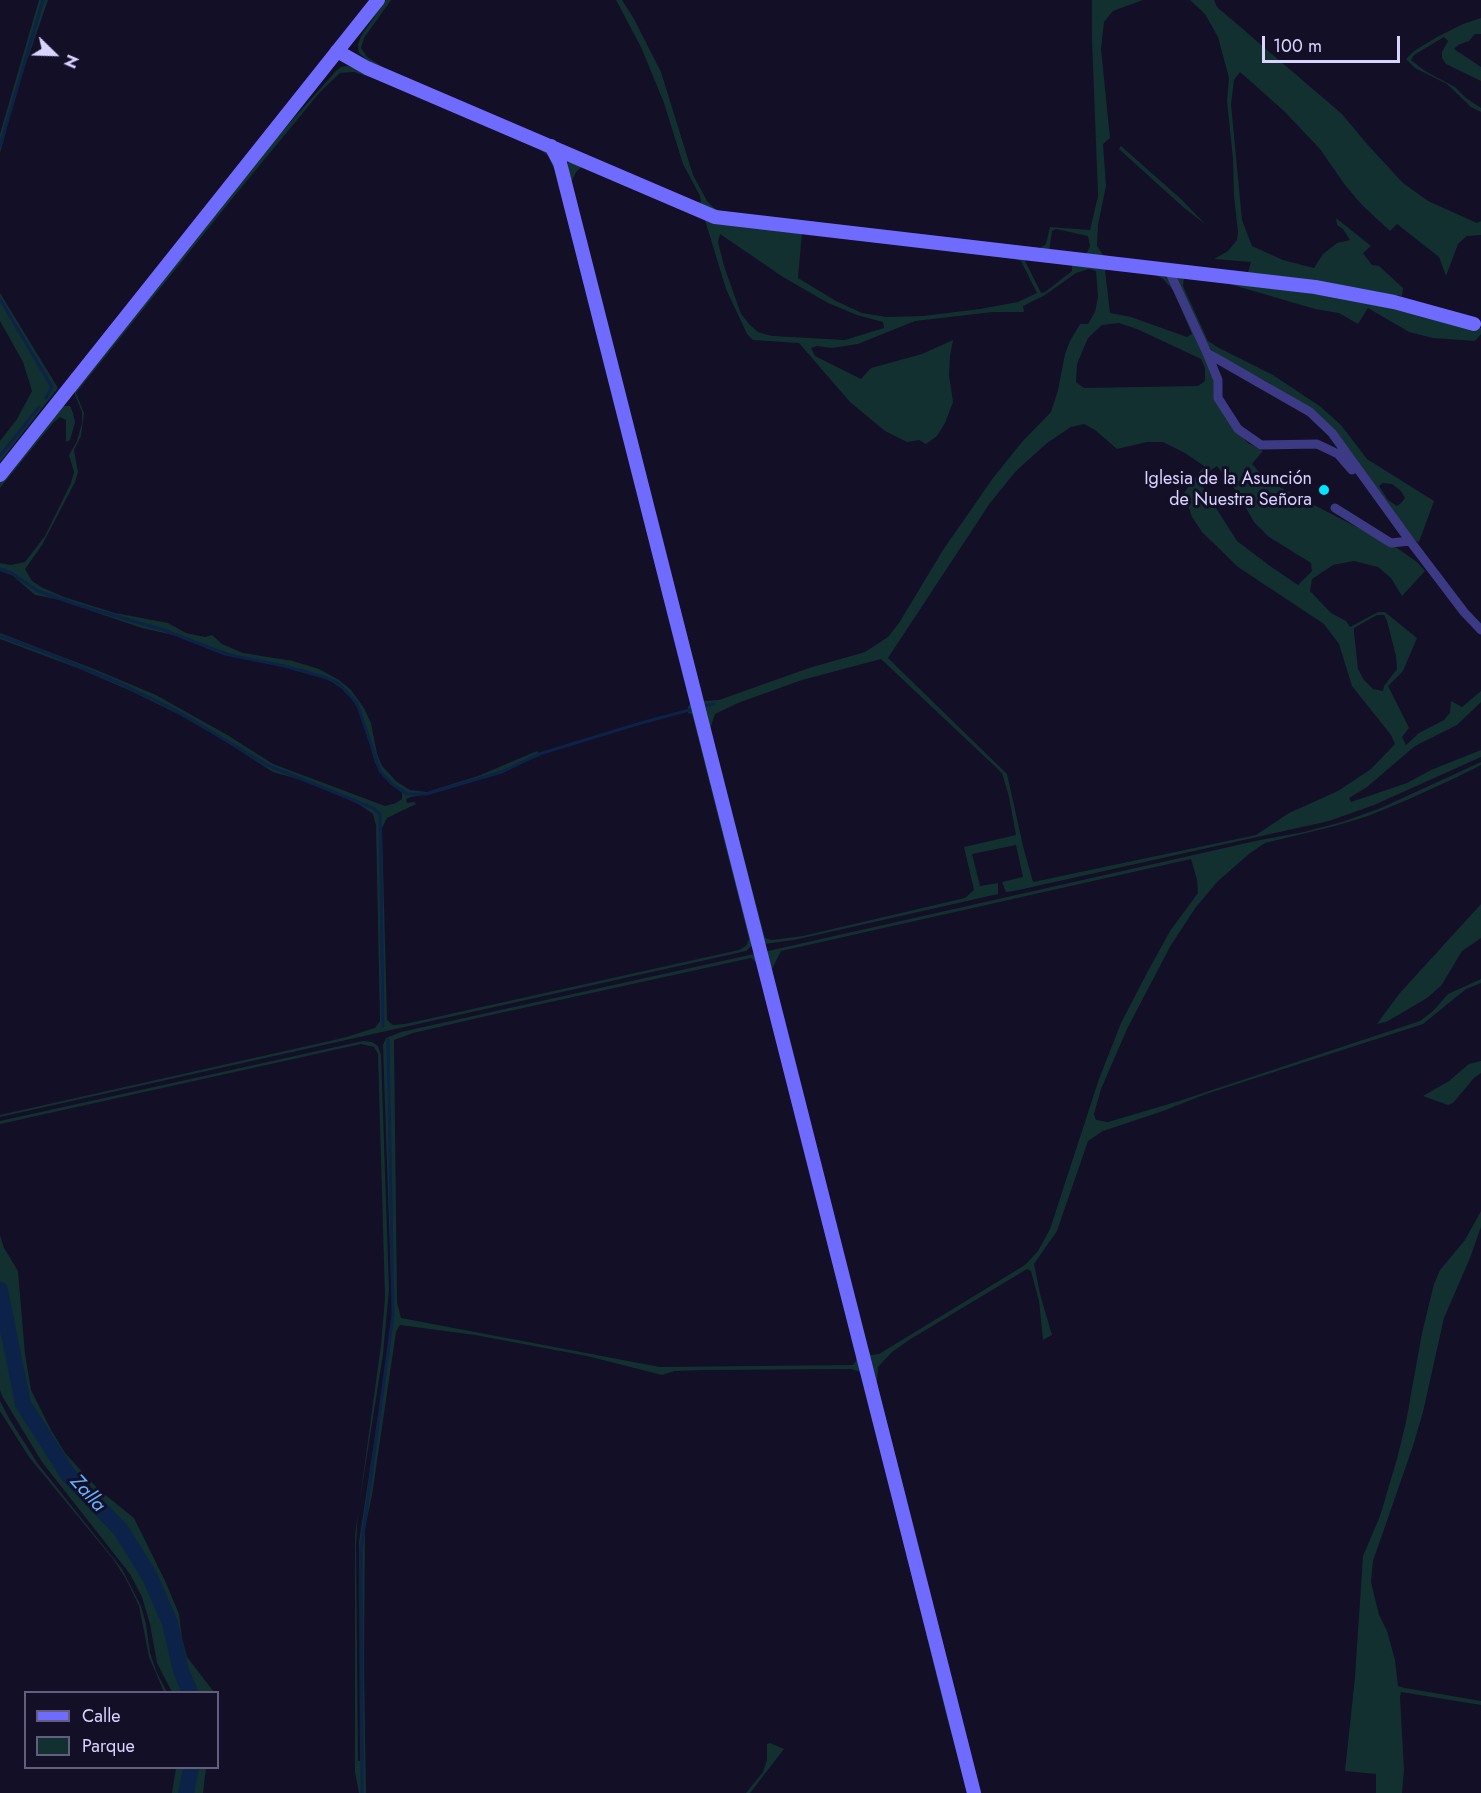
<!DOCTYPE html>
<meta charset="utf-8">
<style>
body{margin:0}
#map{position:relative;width:1481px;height:1793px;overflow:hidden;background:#130f26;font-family:Jost,sans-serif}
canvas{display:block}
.legend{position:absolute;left:24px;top:1691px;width:195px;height:78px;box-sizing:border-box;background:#130f26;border:2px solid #625e7d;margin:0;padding:8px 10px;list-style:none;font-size:18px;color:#d9d4ff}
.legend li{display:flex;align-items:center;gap:12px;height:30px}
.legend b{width:30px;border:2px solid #625e7d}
.north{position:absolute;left:24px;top:24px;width:60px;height:60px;-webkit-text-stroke:4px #130f26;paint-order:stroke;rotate:113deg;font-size:16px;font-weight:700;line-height:24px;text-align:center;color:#d9d4ff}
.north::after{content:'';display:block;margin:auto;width:21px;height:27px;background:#d9d4ff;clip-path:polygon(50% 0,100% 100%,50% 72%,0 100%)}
.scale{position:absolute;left:1262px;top:36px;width:138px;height:27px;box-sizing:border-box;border:3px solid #d9d4ff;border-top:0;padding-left:8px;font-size:18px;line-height:21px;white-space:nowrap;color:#d9d4ff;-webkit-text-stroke:4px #130f26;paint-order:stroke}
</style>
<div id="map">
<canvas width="1481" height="1793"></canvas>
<ul class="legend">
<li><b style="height:8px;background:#6f6bff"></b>Calle</li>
<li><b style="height:16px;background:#12302f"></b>Parque</li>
</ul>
<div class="north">N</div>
<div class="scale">100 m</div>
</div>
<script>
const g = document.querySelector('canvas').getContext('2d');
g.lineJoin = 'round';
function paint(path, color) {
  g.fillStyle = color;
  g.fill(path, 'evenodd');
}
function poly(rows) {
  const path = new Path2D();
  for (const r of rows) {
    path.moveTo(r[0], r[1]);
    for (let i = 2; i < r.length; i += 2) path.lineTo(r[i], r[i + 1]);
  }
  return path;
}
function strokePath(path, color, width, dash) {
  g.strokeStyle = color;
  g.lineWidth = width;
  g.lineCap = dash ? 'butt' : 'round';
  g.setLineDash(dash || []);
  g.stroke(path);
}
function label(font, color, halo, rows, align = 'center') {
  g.font = font + ' Jost,sans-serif';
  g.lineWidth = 6;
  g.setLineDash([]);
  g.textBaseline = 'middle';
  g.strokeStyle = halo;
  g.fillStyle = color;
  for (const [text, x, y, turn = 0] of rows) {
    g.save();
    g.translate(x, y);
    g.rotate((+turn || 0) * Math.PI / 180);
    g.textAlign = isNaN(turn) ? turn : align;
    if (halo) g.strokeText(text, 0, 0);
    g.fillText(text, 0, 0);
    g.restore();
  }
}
const green = poly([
 [39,0,48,0,21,78,0,153,0,134],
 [386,0,391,0,364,38,361,48,367,57,383,67,697,204,701,202,700,196,683,164,664,103,641,47,616,0,622,0,634,19,661,72,693,175,707,201,714,208,721,211,1040,248,1046,244,1050,227,1090,230,1098,196,1092,39,1092,0,1143,0,1113,11,1104,22,1101,49,1110,138,1103,144,1106,186,1098,225,1097,246,1103,255,1121,260,1248,272,1251,262,1214,259,1228,251,1237,240,1238,232,1234,196,1233,159,1227,101,1229,78,1218,37,1205,14,1190,0,1214,0,1217,7,1342,114,1367,144,1403,183,1428,201,1477,223,1481,221,1481,235,1467,236,1458,244,1446,276,1439,257,1397,224,1390,231,1362,205,1345,185,1320,149,1284,111,1240,72,1234,80,1231,104,1242,220,1252,246,1283,260,1314,268,1323,254,1337,243,1350,240,1343,229,1337,225,1336,218,1371,246,1363,253,1372,265,1379,266,1403,288,1402,296,1388,294,1371,295,1084,259,1090,246,1088,236,1056,229,1052,231,1049,251,714,212,411,82,368,61,359,53,358,45,361,36],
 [1481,18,1481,34,1475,34,1469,41,1458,45,1454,49,1481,67,1481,81,1446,64,1442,58,1442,52,1448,41,1444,37,1414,55,1411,60,1425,71,1455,87,1466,98,1481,108,1481,112,1471,107,1447,84,1415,68,1406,59,1414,51,1437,37,1463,24],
 [347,66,358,69,544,146,557,166,752,946,746,951,0,1117,0,1115,343,1038,375,1028,380,1021,376,825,373,814,360,805,319,785,273,772,220,738,176,713,131,691,80,669,0,639,0,633,94,669,156,695,229,736,273,764,385,806,396,803,402,799,402,793,385,777,375,763,361,714,349,694,332,682,305,670,239,657,186,638,142,628,56,599,35,595,12,575,0,571,0,563,11,565,25,562,45,536,71,483,74,472,69,455,77,441,82,423,82,412,75,395,75,389,277,137,336,71,341,67],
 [354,72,394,85,537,147,548,156,555,171,691,702,688,707,688,713,692,714,749,939,746,946,739,950,405,1024,393,1025,387,1020,382,828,387,818,416,804,414,802,407,803,406,799,411,797,427,794,480,779,540,756,537,751,478,776,427,792,410,790,397,782,382,766,377,754,371,723,364,708,351,690,339,680,319,669,293,661,243,653,222,644,212,635,205,637,186,633,168,623,115,613,64,597,41,587,32,581,25,569,42,545,75,482,78,472,74,450,81,436,84,413,76,393,236,194,320,92,340,73],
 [1121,146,1181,199,1205,224,1183,207,1119,149],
 [572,160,691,210,1023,257,1041,293,1045,292,1072,271,1072,264,1160,274,1168,279,1175,288,1235,429,1248,443,1263,451,1252,464,1266,480,1397,548,1417,562,1425,571,1402,596,1391,578,1378,567,1354,561,1333,565,1312,579,1310,591,1331,613,1346,621,1350,627,1378,612,1385,612,1417,638,1403,671,1388,686,1409,728,1402,737,1406,745,1419,733,1444,720,1450,713,1451,701,1462,707,1481,691,1481,702,1457,725,1415,746,1367,787,1349,798,1351,802,1407,783,1431,770,1481,750,1481,757,1374,805,1329,821,1014,891,1006,892,1002,882,1023,877,1016,845,972,854,980,886,998,883,998,894,794,940,764,944,566,169,568,163],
 [583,166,697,214,705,220,726,289,747,334,753,340,799,343,850,402,885,431,907,442,919,440,926,444,937,436,945,423,953,402,949,375,950,356,953,340,922,354,871,368,861,379,815,356,811,348,817,346,832,348,858,344,915,321,993,312,1024,312,1023,306,1045,295,1076,273,1089,269,1096,271,1098,297,1095,312,1088,324,1080,324,1070,341,1065,354,1058,390,1051,412,1022,442,993,478,943,550,899,623,888,637,865,652,809,668,719,700,704,701,571,183,576,172],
 [802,232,1014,259,1021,261,1037,293,1018,302,980,309,923,316,886,317,862,313,836,301,798,278],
 [720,234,783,277,828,303,857,315,883,322,884,328,845,340,772,336,758,332,750,325,741,314,724,266,718,242],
 [1105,270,1124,270,1155,275,1162,278,1173,290,1192,334,1187,337,1131,317,1110,313],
 [1119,323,1137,329,1201,359,1205,368,1205,381,1198,386,1084,388,1076,382,1077,364,1088,338,1102,325],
 [1084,424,1095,430,1117,449,1147,442,1163,442,1185,453,1204,466,1184,493,1192,517,1202,532,1238,567,1324,624,1339,644,1352,686,1391,735,1395,744,1371,769,1338,791,1289,813,1256,835,1033,882,1023,846,1007,774,888,658,990,503,1016,471,1047,443,1071,427],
 [1217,466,1237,492,1254,522,1269,537,1311,563,1312,571,1298,585,1270,566,1237,541,1201,484,1211,470],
 [1377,615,1384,615,1387,621,1396,656,1397,669,1384,686,1383,691,1373,689,1364,680,1358,669,1354,632,1354,628],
 [881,659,1002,773,1009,797,1016,835,964,847,974,890,965,898,803,936,771,940,765,938,710,729,715,714,738,703,802,680],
 [1179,275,1377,302,1452,325,1481,328,1481,334,1475,341,1433,338,1409,332,1368,308,1358,324,1339,313,1315,309,1226,283,1184,278,1183,286,1208,341,1219,348,1273,375,1321,407,1341,425,1367,459,1434,501,1419,542,1415,541,1344,443,1293,398,1264,380,1228,363,1207,346,1177,279],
 [1383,483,1392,484,1401,491,1405,498,1401,503,1397,506,1388,500,1379,486],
 [0,293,58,388,0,462,0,441,17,419,32,391,23,362,0,321],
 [61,406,70,406,73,413,75,422,70,440,66,442,66,420,60,417,53,423,0,488,0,482],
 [1481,762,1481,765,1455,778,1407,800,1368,816,1335,826,1265,843,1249,854,1218,881,1196,907,1171,945,1128,1027,1101,1089,1094,1114,1096,1120,1108,1122,1179,1101,1420,1021,1433,1011,1448,994,1481,979,1481,983,1466,989,1423,1024,1206,1094,1163,1111,1103,1131,1088,1141,1057,1231,1034,1264,1040,1294,1052,1335,1043,1340,1039,1301,1031,1271,1027,1269,909,1340,892,1352,878,1367,877,1383,981,1793,977,1793,764,953,768,951,1260,840,1304,832,1342,822,1381,808],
 [1191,859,1197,880,1198,893,1170,931,1148,971,1121,1023,1099,1079,1050,1229,1038,1251,1025,1265,879,1354,871,1355,868,1349,771,971,781,951],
 [1481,904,1481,938,1462,951,1441,986,1427,998,1400,1014,1386,1022,1377,1024,1399,994],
 [754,954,758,958,970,1793,968,1793,947,1718,861,1372,851,1369,705,1370,675,1371,662,1375,587,1356,475,1335,400,1325,396,1332,372,1495,365,1528,364,1666,366,1793,359,1793,355,1772,355,1535,381,1345,385,1298,378,1054,374,1047,361,1044,0,1124,0,1121,363,1041,372,1042,378,1046,381,1055,389,1290,383,1354,358,1512,356,1545,358,1761,360,1761,359,1542,386,1362,392,1312,383,1045,386,1038,401,1032],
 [751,958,756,962,857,1353,856,1361,853,1365,660,1367,401,1318,397,1302,394,1040,413,1033,482,1017],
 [1481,1061,1481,1073,1474,1078,1453,1103,1448,1105,1423,1096,1449,1081,1469,1064],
 [1481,1211,1481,1227,1470,1258,1444,1318,1423,1412,1413,1446,1373,1561,1371,1582,1379,1615,1387,1631,1395,1660,1398,1686,1405,1688,1481,1701,1481,1705,1401,1692,1400,1697,1404,1770,1402,1793,1376,1793,1376,1774,1345,1771,1355,1677,1363,1556,1380,1516,1397,1459,1406,1422,1422,1333,1434,1284,1440,1270,1465,1240],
 [0,1235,4,1248,18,1271,25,1354,31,1390,51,1430,65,1453,98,1489,134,1518,166,1583,179,1614,182,1638,187,1657,214,1692,172,1692,157,1663,150,1624,142,1597,130,1574,42,1462,2,1396,0,1390],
 [0,1401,10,1420,38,1464,122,1569,141,1606,146,1624,150,1653,157,1673,167,1692,164,1692,149,1657,139,1606,126,1579,113,1559,29,1457,0,1411],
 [770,1743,784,1749,750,1793,746,1793,763,1772,767,1760,767,1744],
 [176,1768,206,1768,203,1793,172,1793]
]);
const stream = poly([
 [0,146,43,0],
 [0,299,52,387,46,398],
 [0,456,39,407],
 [0,569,10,572,38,591,78,605,164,630,225,654,284,666,327,678,338,683,357,703,380,771,392,784,407,794,426,794,502,772,539,754,641,723,693,709],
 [0,636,42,651,119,683,175,710,267,765,373,808,380,814,383,1026],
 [703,706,714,704],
 [362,1792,361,1550,393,1315,388,1039]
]);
const river = poly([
 [0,1290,23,1404,69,1476,121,1530,150,1577,170,1623,181,1671,190,1692],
 [186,1793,191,1768]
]);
const street = poly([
 [1169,271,1207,353,1310,412,1332,433,1410,541,1464,612,1481,630],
 [1207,353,1218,380,1218,398,1238,429,1261,445,1317,444,1338,454,1352,470],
 [1335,508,1391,543,1410,541]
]);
const secondary = poly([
 [337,51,367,68,715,217,1315,287,1394,302,1474,324],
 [551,146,560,163,974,1793],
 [0,475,378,0]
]);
const markers = [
 [1324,490,6,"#00e5ff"]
];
const poiNames = [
 ["Iglesia de la Asunción",1312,480],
 ["de Nuestra Señora",1312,501]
];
const waterNames = [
 ["Zalla",87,1494,48]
];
paint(green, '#12302f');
strokePath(stream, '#0c2248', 3);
strokePath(river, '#0c2248', 16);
strokePath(street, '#3d3a85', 9);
strokePath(secondary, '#6f6bff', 14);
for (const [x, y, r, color] of markers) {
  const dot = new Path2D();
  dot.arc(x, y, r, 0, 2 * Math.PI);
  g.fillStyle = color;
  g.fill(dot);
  strokePath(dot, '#130f26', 2);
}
label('18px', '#d9d4ff', '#130f26', poiNames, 'right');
label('italic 20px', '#62b6ff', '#130f26', waterNames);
</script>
